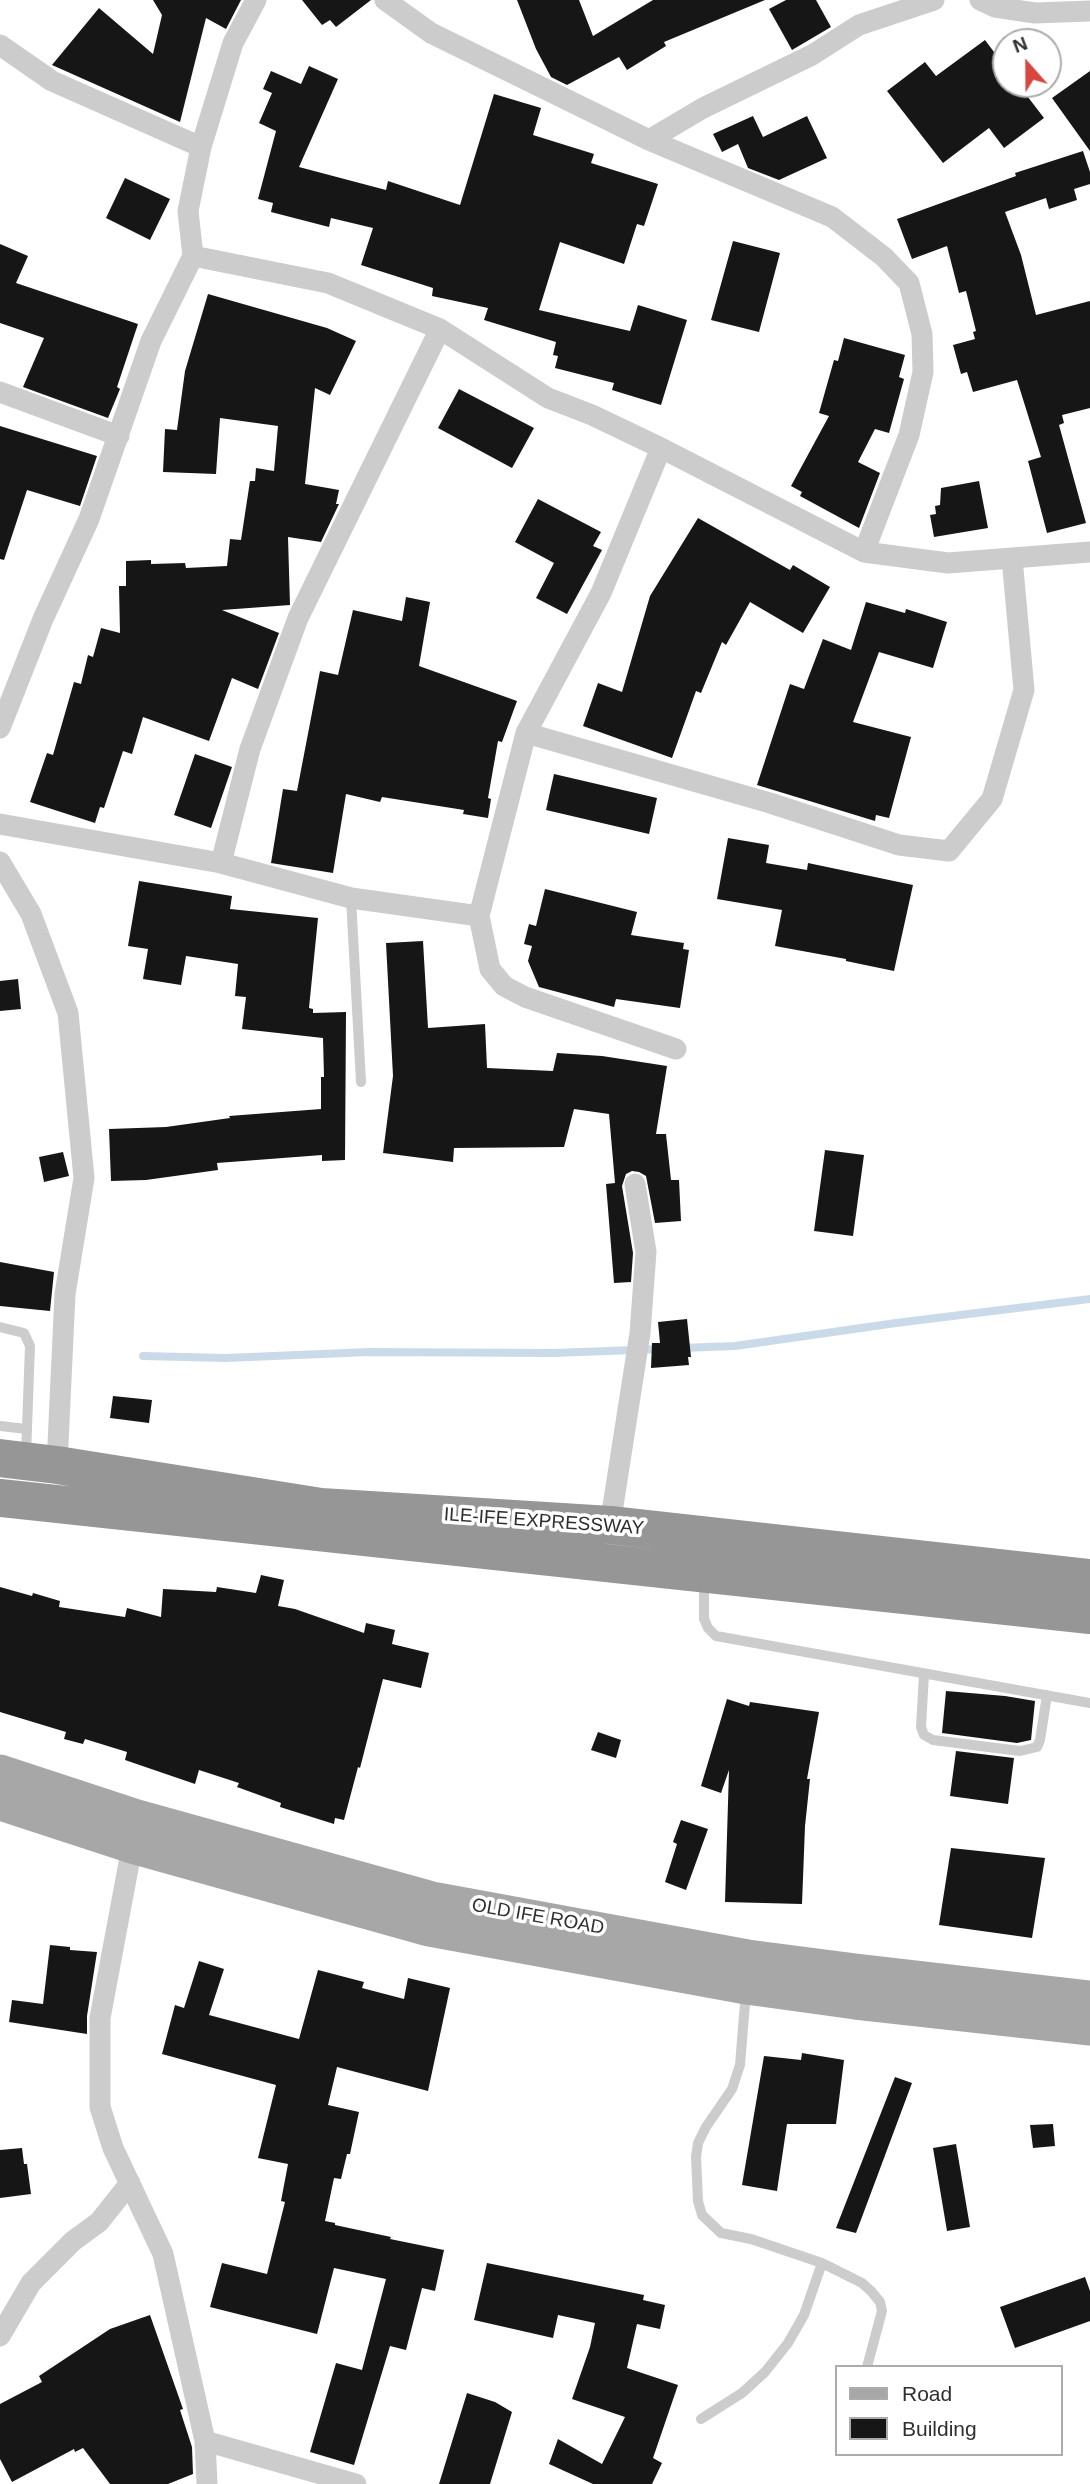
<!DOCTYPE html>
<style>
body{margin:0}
#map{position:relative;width:1090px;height:2484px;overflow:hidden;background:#fff;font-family:Arial,sans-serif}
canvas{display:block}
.legend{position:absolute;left:835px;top:2365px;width:228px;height:91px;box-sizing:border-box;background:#fff;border:2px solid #acacac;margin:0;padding:9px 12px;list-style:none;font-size:21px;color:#2f2f2f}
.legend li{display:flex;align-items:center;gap:14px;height:35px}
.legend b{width:35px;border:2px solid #acacac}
.north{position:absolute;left:992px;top:28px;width:70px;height:70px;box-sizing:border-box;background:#fff;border:2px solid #acacac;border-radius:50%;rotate:339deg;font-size:19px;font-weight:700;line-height:28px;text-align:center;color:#2f2f2f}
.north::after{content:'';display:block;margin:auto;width:24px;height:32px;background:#d64740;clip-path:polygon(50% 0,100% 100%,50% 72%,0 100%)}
</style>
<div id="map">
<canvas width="1090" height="2484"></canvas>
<ul class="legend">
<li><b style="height:9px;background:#a7a7a7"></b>Road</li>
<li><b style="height:19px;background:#161616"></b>Building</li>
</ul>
<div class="north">N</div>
</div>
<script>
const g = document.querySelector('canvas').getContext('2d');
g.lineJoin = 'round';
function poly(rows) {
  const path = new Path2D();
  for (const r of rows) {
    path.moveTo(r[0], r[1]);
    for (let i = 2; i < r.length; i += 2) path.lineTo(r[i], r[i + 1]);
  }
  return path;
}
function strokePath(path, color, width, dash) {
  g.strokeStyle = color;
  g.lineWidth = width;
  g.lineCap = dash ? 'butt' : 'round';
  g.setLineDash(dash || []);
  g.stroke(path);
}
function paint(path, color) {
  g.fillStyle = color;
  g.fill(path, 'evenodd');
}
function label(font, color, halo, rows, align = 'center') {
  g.font = font + ' Arial,sans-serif';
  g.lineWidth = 7;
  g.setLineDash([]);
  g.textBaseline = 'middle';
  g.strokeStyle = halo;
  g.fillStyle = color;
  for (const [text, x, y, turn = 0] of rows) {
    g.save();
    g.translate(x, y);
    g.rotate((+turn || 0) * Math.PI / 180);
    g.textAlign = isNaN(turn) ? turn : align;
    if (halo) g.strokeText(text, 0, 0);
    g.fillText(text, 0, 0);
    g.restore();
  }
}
const stream = poly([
 [681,1348,735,1346,896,1323,1090,1299],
 [143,1356,226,1358,369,1352,554,1353,661,1349]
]);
const building = poly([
 [153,0,241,0,226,29,206,18,180,122,52,65,99,8,153,54,162,15],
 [302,0,371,0,336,27,330,20,322,25],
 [517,0,579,0,593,36,653,0,765,0,664,42,666,46,627,70,619,57,567,85,551,77,536,49],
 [786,0,816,0,831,27,792,50,769,9],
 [985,40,1006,68,1006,84,1018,84,1044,118,1004,148,989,128,943,163,887,91,925,62,936,76],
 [309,66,338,79,299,167,386,190,388,181,460,205,494,94,541,108,533,135,594,154,591,163,658,184,644,226,637,224,624,264,560,242,539,310,630,331,638,305,687,320,661,405,612,390,614,383,555,368,558,356,553,355,556,342,484,320,488,308,432,296,433,288,361,265,373,228,331,218,329,227,271,212,273,203,258,199,276,131,259,123,272,93,263,89,271,71,301,84],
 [1090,71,1090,151,1052,98],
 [753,116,763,137,807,116,827,158,779,180,748,168,738,144,722,152,713,134],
 [1083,151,1090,172,1090,184,1074,189,1077,200,1049,209,1046,198,1005,212,1021,255,1036,315,1090,301,1090,408,1062,415,1064,423,1059,425,1086,523,1047,533,1028,461,1041,457,1017,380,973,392,967,372,961,374,953,345,975,339,973,332,976,331,966,291,959,293,947,246,912,259,897,219,1016,176,1015,173],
 [125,178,170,199,150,240,106,218],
 [733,241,780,253,759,332,711,320],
 [0,244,28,256,16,283,138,324,117,387,120,389,108,418,23,387,44,338,0,323],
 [208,294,327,328,356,341,330,395,315,388,305,484,339,490,336,504,339,504,321,542,288,537,290,605,222,610,279,633,258,689,232,678,209,741,143,717,132,754,123,751,104,808,100,807,95,823,30,802,47,753,53,755,74,682,81,684,88,655,93,657,101,628,120,633,119,586,126,586,126,561,151,560,151,564,185,563,186,568,227,566,230,539,241,540,250,481,255,481,256,468,274,471,278,426,220,418,216,474,163,472,165,429,177,430,185,371],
 [844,338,905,355,899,377,904,379,889,433,875,429,858,462,880,473,859,528,800,496,802,492,791,486,829,416,819,413,834,360,838,361],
 [459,389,534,428,512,468,438,428],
 [0,426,97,456,80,506,27,490,4,560,0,559],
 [979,481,988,528,934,537,930,515,936,514,935,506,940,505,941,488],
 [538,499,601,532,593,546,602,550,567,614,536,598,554,563,515,542],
 [698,518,790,570,793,565,830,587,803,633,750,602,726,645,722,642,701,693,696,691,672,758,583,726,598,683,622,692,650,596],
 [406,597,430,602,419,666,517,701,502,742,498,741,488,798,491,799,488,818,463,814,464,810,382,797,380,802,346,794,333,873,271,863,283,789,297,791,320,671,338,675,353,610,402,621],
 [866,602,905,613,906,609,947,622,933,668,879,652,853,722,911,737,889,818,876,815,875,821,757,785,790,684,804,689,823,639,851,650],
 [195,754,232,767,211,828,174,815],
 [554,774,657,798,649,834,546,810],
 [728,838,769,845,766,863,807,870,808,863,913,885,894,971,846,961,846,959,775,946,782,910,717,899],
 [139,881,232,896,230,909,318,918,309,1008,313,1009,313,1013,346,1012,345,1160,322,1161,322,1155,217,1163,218,1170,146,1180,111,1181,109,1129,166,1127,230,1118,229,1116,321,1109,321,1077,324,1077,323,1038,242,1029,246,997,235,996,238,964,186,956,181,985,143,979,148,949,128,946],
 [545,889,637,912,631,935,684,943,683,949,689,950,680,1008,616,999,614,1007,539,987,528,961,532,946,524,944,529,924,536,926],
 [423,941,428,1028,485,1024,487,1068,553,1071,557,1053,602,1056,667,1066,656,1134,666,1134,671,1180,679,1180,681,1221,655,1223,646,1176,639,1172,632,1171,626,1174,622,1186,633,1253,631,1282,614,1283,606,1184,615,1183,609,1114,574,1109,564,1147,454,1148,453,1162,383,1153,393,1076,386,943],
 [18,979,21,1009,0,1011,0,981],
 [825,1150,864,1155,853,1236,814,1231],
 [63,1152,69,1176,44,1182,39,1157],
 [0,1262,54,1272,50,1311,0,1306],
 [687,1319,691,1357,688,1357,689,1365,651,1368,652,1343,660,1343,658,1322],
 [113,1396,152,1400,149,1423,110,1418],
 [261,1575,284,1580,278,1606,295,1609,364,1633,366,1623,395,1630,392,1644,429,1653,421,1688,383,1679,360,1768,358,1767,344,1820,335,1818,334,1824,280,1807,281,1803,237,1787,239,1783,199,1770,195,1784,125,1760,127,1752,85,1739,83,1744,64,1739,66,1732,0,1712,0,1587,32,1596,33,1593,60,1601,59,1607,125,1617,127,1608,161,1617,163,1589,216,1592,217,1587,256,1593],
 [946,1691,1005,1696,1035,1701,1031,1740,1017,1743,942,1733],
 [727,1699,749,1706,750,1702,819,1712,807,1779,810,1779,805,1826,802,1904,725,1902,729,1770,721,1793,701,1786],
 [598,1732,621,1740,616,1758,591,1750],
 [956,1751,1014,1758,1008,1804,950,1796],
 [681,1820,708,1829,686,1890,665,1882,677,1844,673,1842],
 [951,1848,1045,1858,1032,1938,939,1925],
 [50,1945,70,1947,70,1950,97,1952,87,2016,87,2034,9,2022,12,2000,43,2004],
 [199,1961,224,1969,209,2015,299,2039,318,1970,364,1982,362,1988,404,1999,408,1978,450,1988,428,2091,337,2067,328,2105,359,2112,350,2154,347,2154,341,2179,334,2178,325,2221,335,2223,335,2225,391,2237,390,2239,444,2250,435,2291,422,2288,406,2350,390,2346,354,2465,310,2452,336,2363,362,2370,386,2279,334,2268,317,2334,210,2307,222,2263,267,2274,285,2202,281,2201,288,2164,258,2158,276,2085,162,2054,175,2005,184,2008],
 [802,2053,844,2060,836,2124,787,2124,777,2191,742,2185,764,2056,801,2060],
 [895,2077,912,2083,856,2233,836,2228],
 [1053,2124,1055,2146,1033,2148,1030,2125],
 [956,2144,970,2227,947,2231,933,2148],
 [22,2148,24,2164,27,2164,31,2194,0,2198,0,2150],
 [487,2263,644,2295,643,2300,665,2305,660,2329,637,2324,627,2368,678,2385,653,2458,662,2463,652,2484,593,2484,549,2464,558,2439,602,2464,625,2417,572,2399,590,2347,595,2323,558,2315,553,2338,474,2320],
 [1085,2277,1090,2291,1090,2321,1015,2348,1000,2307],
 [150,2315,183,2409,180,2410,192,2447,193,2474,168,2484,110,2484,83,2448,75,2452,74,2449,12,2482,0,2459,0,2404,42,2382,39,2376,110,2329],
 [467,2393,495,2402,512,2412,490,2484,439,2484]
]);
const lane = poly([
 [351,898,361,1082],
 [0,1327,24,1333,30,1346,26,1455],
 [0,1426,26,1429],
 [704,1582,704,1619,708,1628,716,1636,1090,1703],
 [924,1674,921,1727,924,1735,933,1740,1020,1751,1037,1747,1040,1740,1047,1695],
 [746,1991,740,2065,732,2089,706,2127,698,2143,696,2157,698,2201,702,2215,721,2233,751,2239,822,2263,862,2283,871,2291,880,2302,882,2311,867,2367],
 [701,2419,742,2393,765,2372,788,2343,804,2315,822,2263]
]);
const street = poly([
 [385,0,431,33,649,140,832,217,884,257,909,283,922,334,923,372,909,435,864,552],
 [980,0,995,7,1035,13,1090,11],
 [0,45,52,81,201,147],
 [649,140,703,108,812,55,859,25,934,0],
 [193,256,328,283,440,329,548,398,592,415,661,448,864,552,948,563,1090,552],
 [0,392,119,436],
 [661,448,601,593,526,733,479,916,490,969,504,986,525,997,676,1049],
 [0,728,43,619,89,519,151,341,193,256,188,211,201,147,233,43,256,0],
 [526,733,770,803,899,845,949,851,992,799,1024,690,1012,558],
 [0,824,221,863,351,898,479,916],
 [0,862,31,914,68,1013,84,1178,65,1294,57,1465],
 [221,863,250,749,298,618,440,329],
 [610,1525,640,1333,646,1252,635,1184],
 [132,1847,100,2018,100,2107,113,2148,163,2254,205,2441,207,2484],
 [0,2336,31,2283,73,2241,99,2222,130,2183],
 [205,2441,356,2484]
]);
const primary = poly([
 [0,1771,137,1816,432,1898,748,1956,856,1970,1090,1997],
 [0,1804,132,1847,429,1930,746,1988,855,2003,1090,2029]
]);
const highway = poly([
 [0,1458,57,1465,321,1507,610,1525,1090,1578],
 [0,1498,1090,1615]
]);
const streetNames = [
 ["ILE-IFE EXPRESSWAY",544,1522,4],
 ["OLD IFE ROAD",538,1917,10]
];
strokePath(stream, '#cbdae9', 8);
paint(building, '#161616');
strokePath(lane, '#ccc', 10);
strokePath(street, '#ccc', 21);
strokePath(primary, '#a7a7a7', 33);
strokePath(highway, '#969696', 38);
label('19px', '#2f2f2f', '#fff', streetNames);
</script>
